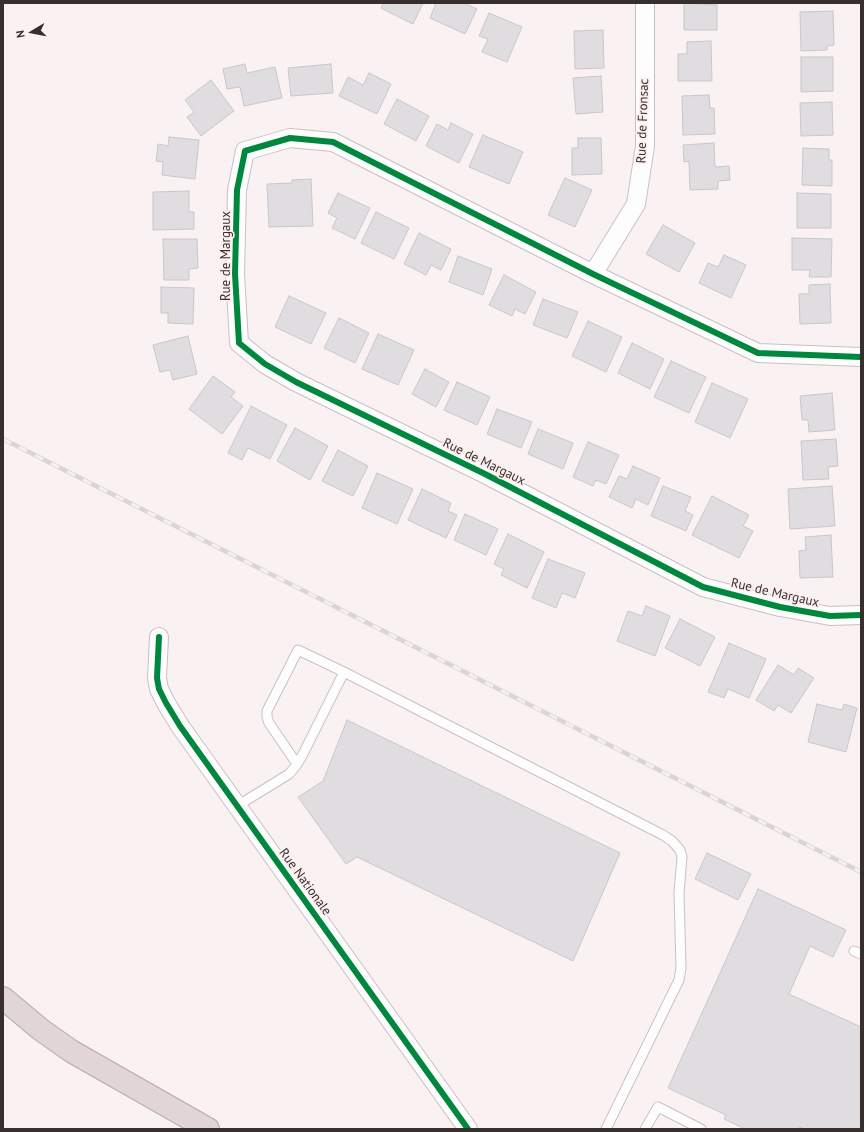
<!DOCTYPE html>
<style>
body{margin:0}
#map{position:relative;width:864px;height:1132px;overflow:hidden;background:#faf2f2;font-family:"PT Sans",sans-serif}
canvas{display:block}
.frame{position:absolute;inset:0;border:4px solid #372e2e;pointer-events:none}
.north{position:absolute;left:12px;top:12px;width:40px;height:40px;-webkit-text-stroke:3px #fdeeee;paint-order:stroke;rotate:260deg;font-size:11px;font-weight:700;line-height:16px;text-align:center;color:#372e2e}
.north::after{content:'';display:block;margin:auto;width:14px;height:18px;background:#372e2e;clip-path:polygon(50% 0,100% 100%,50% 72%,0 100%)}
</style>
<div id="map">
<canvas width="864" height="1132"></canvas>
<div class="frame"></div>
<div class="north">N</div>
</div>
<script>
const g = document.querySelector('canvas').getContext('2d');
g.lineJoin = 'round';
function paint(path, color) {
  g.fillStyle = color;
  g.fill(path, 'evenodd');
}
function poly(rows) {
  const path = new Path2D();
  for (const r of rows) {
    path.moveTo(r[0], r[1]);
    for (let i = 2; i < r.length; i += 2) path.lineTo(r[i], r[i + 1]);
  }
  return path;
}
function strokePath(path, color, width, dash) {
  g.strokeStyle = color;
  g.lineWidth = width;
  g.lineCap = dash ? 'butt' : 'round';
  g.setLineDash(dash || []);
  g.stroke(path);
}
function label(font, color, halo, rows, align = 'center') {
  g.font = font + ' "PT Sans",sans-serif';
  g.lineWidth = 3.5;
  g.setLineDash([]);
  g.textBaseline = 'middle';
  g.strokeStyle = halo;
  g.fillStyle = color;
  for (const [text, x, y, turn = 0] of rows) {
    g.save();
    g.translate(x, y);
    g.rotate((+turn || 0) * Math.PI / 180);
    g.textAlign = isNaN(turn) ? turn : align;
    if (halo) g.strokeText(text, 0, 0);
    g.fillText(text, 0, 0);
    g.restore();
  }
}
const building = poly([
 [383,3,423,3,413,24,381,8,383,3],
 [436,3,464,3,477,9,465,34,430,18,436,3],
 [684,3,717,5,717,30,684,30,684,3],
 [833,11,834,45,827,46,827,50,801,51,800,12,833,11],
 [489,13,522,27,507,62,482,52,488,39,479,36,489,13],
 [603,30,604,68,575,69,574,31,603,30],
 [711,41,712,81,678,81,678,54,687,54,687,42,711,41],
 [801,57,833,57,833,91,801,92,801,57],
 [245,64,247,73,275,67,282,98,244,106,240,87,227,89,223,69,245,64],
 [331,64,333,93,291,96,288,68,331,64],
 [369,73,391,84,377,114,339,96,348,77,363,85,369,73],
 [601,76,603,112,576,114,573,78,601,76],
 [211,80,234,111,201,136,187,117,194,112,185,100,211,80],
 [709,95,710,108,714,108,715,134,683,135,682,96,709,95],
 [397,99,429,116,416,141,384,124,397,99],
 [832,102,833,135,801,136,800,103,832,102],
 [451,123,473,134,459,163,426,146,437,124,448,130,451,123],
 [483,135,523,152,509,184,469,167,483,135],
 [169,137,199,140,195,179,162,175,163,162,156,161,158,144,168,146,169,137],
 [578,138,601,138,602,174,572,175,572,148,578,148,578,138],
 [714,143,715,167,729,166,730,180,718,181,718,189,690,190,689,161,684,162,683,145,714,143],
 [803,148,829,149,829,160,832,160,832,186,802,185,803,148],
 [565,178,592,190,575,227,548,215,565,178],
 [311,179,313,226,269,227,267,184,292,183,292,180,311,179],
 [189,191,189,212,194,212,194,229,153,230,153,192,189,191],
 [338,193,370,208,355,239,332,228,337,218,328,213,338,193],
 [797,193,831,194,831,228,797,228,797,193],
 [376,212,409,228,394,259,361,243,376,212],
 [663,225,695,243,679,272,646,254,663,225],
 [419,233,451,249,441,270,431,265,426,275,404,264,419,233],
 [792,238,832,239,831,277,809,277,810,270,792,270,792,238],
 [163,239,197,239,198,268,189,269,189,280,164,280,163,239],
 [724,255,746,265,731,298,699,283,708,263,718,267,724,255],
 [458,256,492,269,483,295,449,282,458,256],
 [504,275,536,292,525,314,515,309,512,316,489,305,504,275],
 [830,284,831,323,800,324,799,294,809,294,809,285,830,284],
 [161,287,194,288,193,324,168,323,168,313,161,313,161,287],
 [289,296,326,313,311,344,275,327,289,296],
 [543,299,578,312,567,338,533,325,543,299],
 [339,318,369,333,355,363,324,348,339,318],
 [588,321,622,337,606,372,572,356,588,321],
 [378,334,414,350,398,385,362,369,378,334],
 [188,336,197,374,173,380,170,370,160,372,153,345,188,336],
 [632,343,664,359,650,389,618,373,632,343],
 [671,361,706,377,689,413,654,397,671,361],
 [425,369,449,382,436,407,412,394,425,369],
 [213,376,235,392,231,397,243,406,222,434,189,409,213,376],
 [457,382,490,397,477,425,444,410,457,382],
 [712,383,748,399,730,438,695,422,712,383],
 [832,393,835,430,809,432,808,420,802,420,800,396,832,393],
 [251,406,287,425,270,459,248,448,242,460,228,453,251,406],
 [497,409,532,422,521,448,487,434,497,409],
 [295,428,328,446,310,480,277,461,295,428],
 [538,429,573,443,563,469,528,454,538,429],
 [836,439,838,466,828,467,829,479,803,480,801,441,836,439],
 [588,442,619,455,606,484,596,480,593,486,573,477,588,442],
 [338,450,368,466,353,496,322,481,338,450],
 [633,466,660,478,648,505,636,499,632,508,609,497,619,476,627,479,633,466],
 [377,473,413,489,397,524,362,508,377,473],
 [663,486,691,497,685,511,693,515,686,531,651,516,663,486],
 [832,486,835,526,790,529,788,489,832,486],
 [422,489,451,503,448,511,457,515,446,538,408,520,422,489],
 [712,496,749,515,743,526,753,531,739,558,692,535,712,496],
 [465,514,498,529,486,555,454,540,465,514],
 [508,534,544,552,527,588,501,575,504,569,494,564,508,534],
 [831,535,833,577,800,578,799,551,806,550,805,537,831,535],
 [548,559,585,573,575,598,562,593,556,608,532,598,548,559],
 [646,606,670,616,655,656,617,641,628,611,642,616,646,606],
 [680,619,715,637,700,666,665,648,680,619],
 [729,643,766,659,749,698,728,689,724,698,708,692,729,643],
 [778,665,794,675,798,668,814,678,791,713,778,705,774,711,756,700,778,665],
 [817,704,842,710,844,704,857,708,846,752,808,742,817,704],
 [347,720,620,853,573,961,357,857,346,864,298,797,323,781,347,720],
 [707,853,751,874,738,900,695,879,707,853],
 [758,889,846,930,833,957,810,946,789,994,861,1027,861,1129,804,1129,799,1127,797,1129,745,1129,724,1119,726,1115,668,1088,758,889]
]);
const service = poly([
 [344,672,663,835,672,841,680,850,682,857,679,893,681,968,679,980,606,1129],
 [237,806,289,774,295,767,297,764,302,756,344,672,298,650,267,711,267,717,269,723,297,764],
 [854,951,861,954],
 [645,1129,658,1107,701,1129]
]);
const minor = poly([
 [593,274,636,204,645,146,645,3],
 [861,357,758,353,593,274,333,142,290,138,245,151,237,190,235,274,239,343,265,364,296,382,485,474,703,587,780,607,830,616,861,615],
 [159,637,157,678,159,689,166,703,180,726,468,1129]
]);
const motorway = poly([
 [3,998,40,1029,71,1051,208,1129]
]);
const rail = poly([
 [3,439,861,872]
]);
const cycleway = poly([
 [861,357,758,353,593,274,333,142,290,138,245,151,237,190,235,274,239,343,265,364,296,382,485,474,703,587,780,607,830,616,861,615],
 [159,637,157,678,159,689,166,703,180,726,468,1129]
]);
const streetNames = [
 ["Rue de Fronsac",643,121,-88],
 ["Rue de Margaux",226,256,-90],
 ["Rue de Margaux",484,462,26],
 ["Rue de Margaux",775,593,13],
 ["Rue Nationale",305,882,54]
];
paint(building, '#dfdde0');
strokePath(building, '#c7c6c9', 1);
strokePath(service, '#c9c1c0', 11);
strokePath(minor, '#c9c1c0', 20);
strokePath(motorway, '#b8a7a8', 24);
strokePath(service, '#fefdfd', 9);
strokePath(minor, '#fefdfd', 18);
strokePath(motorway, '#e1d5d5', 22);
strokePath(rail, '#d7d5d5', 4.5);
strokePath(rail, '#fdeeee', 3, [9]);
strokePath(cycleway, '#00873e', 6);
label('13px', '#372e2e', '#fdeeee', streetNames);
</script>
